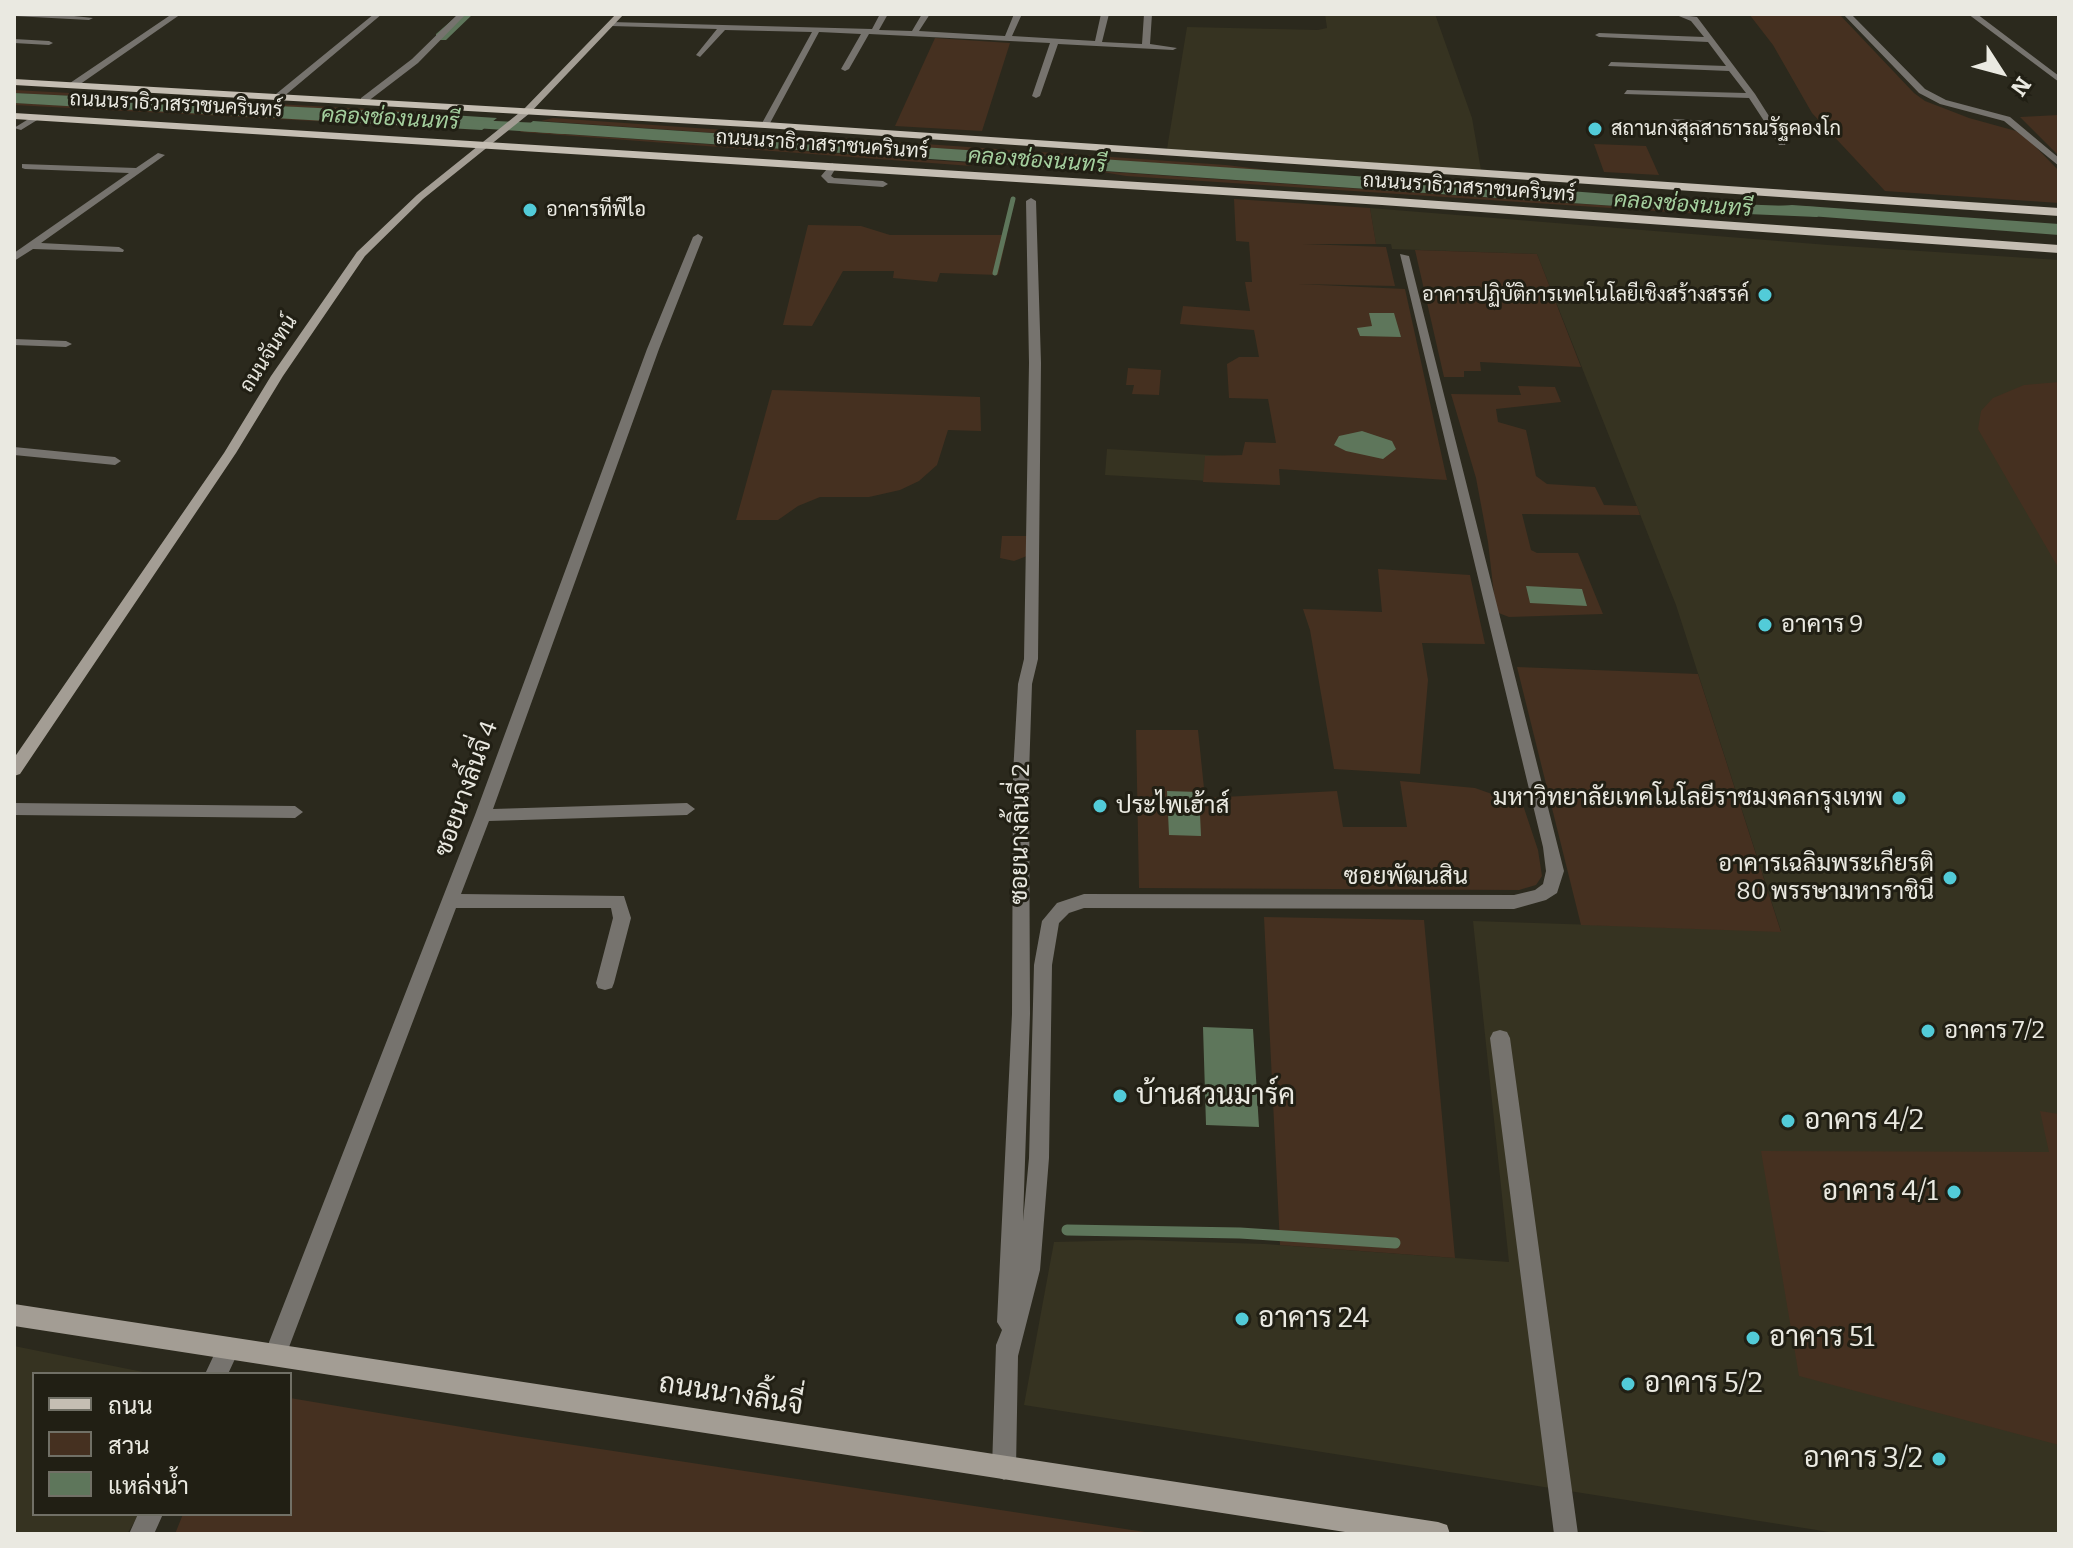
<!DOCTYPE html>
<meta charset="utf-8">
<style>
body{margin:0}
#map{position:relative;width:2073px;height:1548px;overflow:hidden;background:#2b291d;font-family:Bitter,Sarabun,serif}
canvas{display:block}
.frame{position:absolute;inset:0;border:16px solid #eae9e1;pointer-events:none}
.legend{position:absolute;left:32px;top:1372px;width:260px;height:144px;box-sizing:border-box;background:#211f14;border:2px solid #717066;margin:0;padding:10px 14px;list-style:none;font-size:24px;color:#eae9e1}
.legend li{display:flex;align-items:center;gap:16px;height:40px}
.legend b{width:40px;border:2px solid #717066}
.north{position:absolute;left:1961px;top:32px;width:80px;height:80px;-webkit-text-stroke:6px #211f14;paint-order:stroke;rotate:126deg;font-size:22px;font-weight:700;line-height:32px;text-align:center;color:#eae9e1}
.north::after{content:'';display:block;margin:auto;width:28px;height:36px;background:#eae9e1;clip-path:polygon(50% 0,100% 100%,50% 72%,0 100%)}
</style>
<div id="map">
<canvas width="2073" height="1548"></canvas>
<div class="frame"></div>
<ul class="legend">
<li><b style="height:10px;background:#c5beb3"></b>ถนน</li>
<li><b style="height:22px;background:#453020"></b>สวน</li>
<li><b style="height:22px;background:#5e765b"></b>แหล่งน้ำ</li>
</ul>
<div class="north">N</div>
</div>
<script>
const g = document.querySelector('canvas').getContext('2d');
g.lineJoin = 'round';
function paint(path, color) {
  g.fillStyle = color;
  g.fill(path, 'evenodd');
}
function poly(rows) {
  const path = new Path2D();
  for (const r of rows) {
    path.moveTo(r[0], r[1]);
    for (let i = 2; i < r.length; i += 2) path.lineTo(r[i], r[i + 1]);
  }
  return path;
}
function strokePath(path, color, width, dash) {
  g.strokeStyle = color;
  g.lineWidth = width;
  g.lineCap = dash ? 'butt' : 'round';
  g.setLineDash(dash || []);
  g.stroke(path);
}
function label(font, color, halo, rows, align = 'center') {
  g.font = font + ' Bitter,Sarabun,serif';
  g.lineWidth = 6;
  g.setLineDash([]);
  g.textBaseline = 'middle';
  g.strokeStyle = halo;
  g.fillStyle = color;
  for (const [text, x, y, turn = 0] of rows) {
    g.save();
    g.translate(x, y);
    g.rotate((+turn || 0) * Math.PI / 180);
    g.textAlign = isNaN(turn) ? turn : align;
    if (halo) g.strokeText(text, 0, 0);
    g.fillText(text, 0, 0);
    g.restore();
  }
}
const built = poly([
 [1325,14,1435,14,1472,118,1481,170,1167,149,1187,27,1318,30,1327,28],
 [1370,208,1828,245,2059,260,2059,1534,1842,1534,1024,1405,1054,1242,1137,1240,1265,1244,1509,1262,1473,921,1781,931,1676,605,1537,254,1392,249,1391,244,1376,244],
 [1107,449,1278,459,1280,485,1105,475],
 [14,1346,153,1374,34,1374,34,1514,139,1514,127,1534,14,1534]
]);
const green = poly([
 [1749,14,1839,14,1914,93,1925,101,1969,118,2016,131,2030,141,2059,171,2059,203,1885,191,1812,113,1773,45],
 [935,38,1010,43,982,131,895,126],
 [14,90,406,111,413,113,14,93],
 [14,103,137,109,482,130,14,105],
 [2059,115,2059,156,2020,117],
 [553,118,1226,165,1285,172,541,121],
 [520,132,521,131,973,163,971,166],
 [1594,144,1646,146,1659,175,1604,172],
 [1097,171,1732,214,1732,216,1126,176],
 [1234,199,1370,208,1376,244,1303,244,1386,247,1395,286,1298,284,1405,289,1447,480,1279,469,1280,485,1203,482,1205,456,1242,455,1245,442,1276,443,1268,399,1229,398,1227,364,1239,357,1259,357,1254,330,1180,324,1183,306,1250,311,1245,282,1252,282,1249,242,1236,241],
 [808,225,861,226,890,235,1007,235,998,275,940,273,937,282,893,278,894,271,843,271,812,326,783,325],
 [1415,250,1537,254,1581,367,1480,362,1481,371,1464,371,1464,377,1444,377],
 [1128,368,1161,370,1159,395,1132,394,1134,385,1126,385],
 [2059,382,2059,569,1978,429,1981,411,1993,398,2024,385],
 [1518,386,1555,387,1561,402,1496,409,1498,422,1526,430,1536,476,1547,484,1595,487,1604,505,1637,506,1640,515,1522,514,1531,550,1537,553,1578,553,1603,614,1509,617,1496,612,1488,542,1476,478,1451,394,1521,395],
 [772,390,980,397,981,431,948,430,937,465,919,481,900,490,869,497,820,497,798,506,778,520,736,520],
 [1002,536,1028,536,1027,556,1014,561,1000,558],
 [1378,569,1470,575,1485,644,1422,643,1428,680,1420,774,1334,769,1310,630,1303,609,1382,612],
 [1517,667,1698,674,1781,932,1581,925],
 [1136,730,1198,730,1205,798,1337,791,1343,827,1407,827,1400,781,1475,788,1523,805,1538,850,1542,876,1536,885,1519,890,1139,888],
 [1264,917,1424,920,1455,1258,1280,1245],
 [2040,1111,2059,1114,2059,1445,1799,1376,1761,1151,2049,1152],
 [290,1398,515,1436,1158,1534,175,1534,183,1514,290,1514]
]);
const water = poly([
 [14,93,420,113,497,118,482,130,14,103],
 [533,121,1504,186,1726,203,1746,211,1743,214,1732,214,521,131],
 [1792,205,2059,224,2059,235,1797,215,1778,208,1778,206],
 [1369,313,1394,313,1401,337,1360,336,1357,328,1372,326],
 [1362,431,1392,441,1396,449,1383,459,1346,451,1334,445,1339,436],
 [1526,586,1582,589,1587,606,1530,603],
 [1167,791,1199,792,1201,836,1169,835],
 [1203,1027,1253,1029,1259,1127,1206,1125]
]);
const streamFar1 = poly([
 [995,273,1013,199]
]);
const stream = poly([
 [1067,1230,1240,1233,1395,1243]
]);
const canal = poly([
 [459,14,473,14,446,40,436,40,436,34,459,14],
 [450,119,564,124,572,129,564,134,445,126,445,120,450,119],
 [1707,203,1817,207,1825,212,1817,217,1701,212,1699,208,1707,203]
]);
const minor = poly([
 [14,14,55,14,93,18,89,20,14,16,14,14],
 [374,14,382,14,282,98,276,98,276,94,374,14],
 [458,14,466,14,418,63,367,102,361,102,361,98,412,59,458,14],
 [880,14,888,14,879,30,912,31,922,14,930,14,919,31,1005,36,1014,14,1022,14,1012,36,1095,41,1101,14,1109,14,1102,42,1142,44,1144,14,1152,14,1150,44,1177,48,1173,50,1058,44,1040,96,1036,98,1032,96,1050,43,869,34,849,69,845,71,841,69,861,34,819,32,769,125,765,128,761,125,812,32,725,30,700,57,696,55,717,29,611,26,607,24,611,22,872,29,880,14],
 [1674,14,1697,17,1755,94,1786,143,1785,145,1779,145,1769,129,1674,125,1670,122,1674,119,1766,124,1749,98,1624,94,1627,90,1746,93,1729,71,1608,66,1611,62,1726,66,1708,42,1599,37,1595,35,1599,33,1704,37,1691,21,1674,14],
 [1843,14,1851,14,1925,89,1946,100,2010,117,2059,158,2059,166,2004,121,1940,104,1919,93,1843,14],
 [14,39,49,41,53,43,49,45,14,43,14,39],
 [35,115,42,117,21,130,14,128,35,115],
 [158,153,165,155,41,243,119,247,124,250,123,252,33,249,14,261,14,253,129,173,25,169,22,168,22,164,136,168,158,153],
 [832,163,837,166,831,176,834,178,883,181,888,184,883,187,828,183,821,176,832,163],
 [1031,198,1036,201,1041,363,1038,659,1032,684,1029,774,1030,1014,1023,1221,1029,1158,1034,965,1042,921,1057,903,1084,894,1514,895,1535,890,1543,884,1546,871,1543,847,1400,254,1409,256,1564,871,1557,893,1546,900,1514,909,1084,908,1069,913,1059,923,1052,965,1049,1158,1040,1270,1018,1356,1016,1468,1012,1476,1004,1480,996,1476,992,1468,996,1345,1002,1330,997,1322,1012,1014,1013,774,1018,684,1024,659,1029,363,1026,201,1031,198],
 [698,234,703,237,659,349,493,809,687,803,695,809,687,815,489,821,461,894,624,896,631,918,614,983,612,988,605,990,598,988,596,983,613,918,611,908,456,908,286,1355,283,1363,275,1366,267,1363,264,1355,475,815,647,349,693,237,698,234],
 [14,339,66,341,72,344,66,347,14,345,14,339],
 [14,447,115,457,121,461,115,465,14,455,14,447],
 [14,803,295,806,303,812,295,818,14,815,14,803],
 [1500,1030,1507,1032,1510,1038,1578,1534,1554,1534,1490,1038,1493,1032,1500,1030],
 [229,1337,237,1340,240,1348,228,1374,205,1374,221,1340,229,1337],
 [138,1514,163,1514,154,1534,129,1534,138,1514]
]);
const tertiary = poly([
 [172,14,181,14,76,87,70,87,70,83,172,14],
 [1968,14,1977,14,2059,76,2059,82,1968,14]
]);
const secondary = poly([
 [616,14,624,14,530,113,423,199,365,256,283,376,236,453,20,774,14,776,14,758,224,453,271,376,357,252,417,195,524,109,616,14],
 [14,1304,1438,1522,1447,1525,1450,1534,1358,1534,14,1326,14,1304]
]);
const primary = poly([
 [14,79,765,122,2059,208,2059,216,765,128,14,85,14,79],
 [14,113,1382,197,2059,245,2059,253,1382,205,14,119,14,113]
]);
const markers = [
 [1595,129,8,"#52cbd8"],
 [530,210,8,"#52cbd8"],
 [1765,295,8,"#52cbd8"],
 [1765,625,8,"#52cbd8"],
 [1899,798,8,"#52cbd8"],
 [1100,806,8,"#52cbd8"],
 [1950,878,8,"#52cbd8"],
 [1928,1031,8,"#52cbd8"],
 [1120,1096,8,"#52cbd8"],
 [1788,1121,8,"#52cbd8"],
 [1954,1192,8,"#52cbd8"],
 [1242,1319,8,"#52cbd8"],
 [1753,1338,8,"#52cbd8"],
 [1628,1384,8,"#52cbd8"],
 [1939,1459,8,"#52cbd8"]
];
const farStreetnames = [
 ["ถนนนราธิวาสราชนครินทร์",176,105,3],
 ["ถนนนราธิวาสราชนครินทร์",822,145,4],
 ["ถนนนราธิวาสราชนครินทร์",1469,188,4],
 ["ถนนจันทน์",269,354,-57]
];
const farPoinames = [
 ["สถานกงสุลสาธารณรัฐคองโก",1611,129],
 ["อาคารทีพีไอ",546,210],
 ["อาคารปฏิบัติการเทคโนโลยีเชิงสร้างสรรค์",1749,295,"right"]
];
const farWaternames = [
 ["คลองช่องนนทรี",390,119,3],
 ["คลองช่องนนทรี",1037,161,4],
 ["คลองช่องนนทรี",1683,205,4]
];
const poiNames = [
 ["อาคาร 9",1781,625],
 ["มหาวิทยาลัยเทคโนโลยีราชมงคลกรุงเทพ",1883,798,"right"],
 ["ประไพเฮ้าส์",1116,806],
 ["อาคารเฉลิมพระเกียรติ",1934,864,"right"],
 ["80 พรรษามหาราชินี",1934,892,"right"],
 ["อาคาร 7/2",1944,1031]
];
const streetNames = [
 ["ซอยนางลิ้นจี่ 4",467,789,-70],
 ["ซอยนางลิ้นจี่ 2",1021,834,-89],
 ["ซอยพัฒนสิน",1406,877]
];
const nearPoinames = [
 ["บ้านสวนมาร์ค",1136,1096],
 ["อาคาร 4/2",1804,1121],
 ["อาคาร 4/1",1938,1192,"right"],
 ["อาคาร 24",1258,1319],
 ["อาคาร 51",1769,1338],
 ["อาคาร 5/2",1644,1384],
 ["อาคาร 3/2",1923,1459,"right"]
];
const nearStreetnames = [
 ["ถนนนางลิ้นจี่",731,1395,9]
];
paint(built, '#363321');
paint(green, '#453020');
paint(water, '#5e765b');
strokePath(streamFar1, '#5e765b', 5);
strokePath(stream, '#5e765b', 11);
paint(canal, '#5e765b');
paint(minor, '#76736e');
paint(tertiary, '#76736e');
paint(secondary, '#a39d94');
paint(primary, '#c5beb3');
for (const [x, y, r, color] of markers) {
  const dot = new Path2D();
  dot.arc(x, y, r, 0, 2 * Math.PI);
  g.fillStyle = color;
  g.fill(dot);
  strokePath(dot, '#211f14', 3);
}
label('20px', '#eae9e1', '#211f14', farStreetnames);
label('20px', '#eae9e1', '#211f14', farPoinames, 'left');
label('italic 22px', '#a4cf9e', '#211f14', farWaternames);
label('24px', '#eae9e1', '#211f14', poiNames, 'left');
label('24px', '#eae9e1', '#211f14', streetNames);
label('28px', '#eae9e1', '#211f14', nearPoinames, 'left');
label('28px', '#eae9e1', '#211f14', nearStreetnames);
</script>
